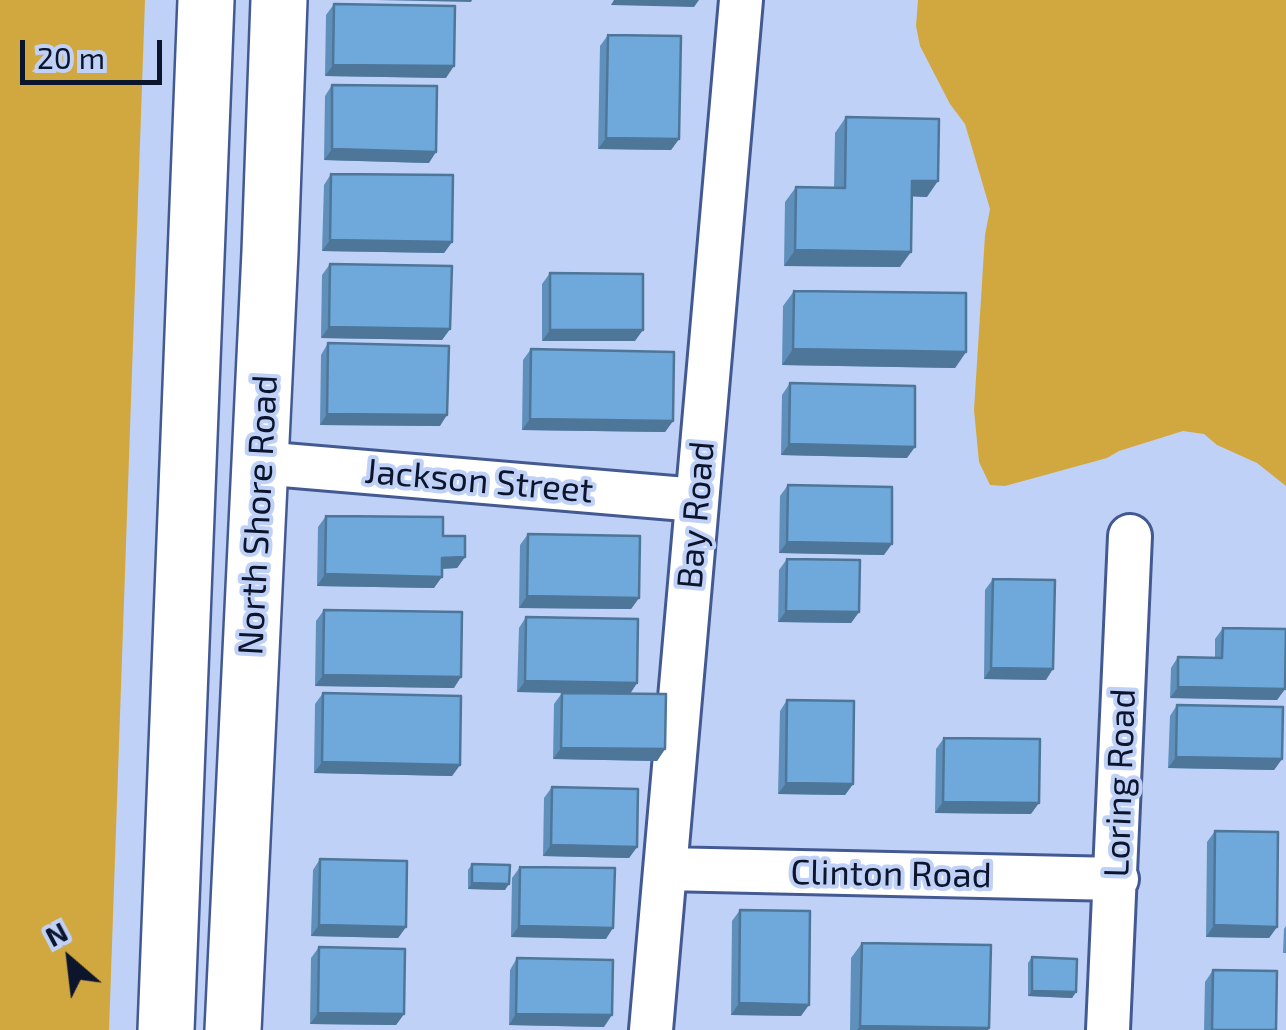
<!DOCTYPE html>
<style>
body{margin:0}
#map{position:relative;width:1286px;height:1030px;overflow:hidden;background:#c0d1f8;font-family:"Exo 2",sans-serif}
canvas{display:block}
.north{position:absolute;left:20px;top:910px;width:100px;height:100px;-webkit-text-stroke:8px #c0d1f8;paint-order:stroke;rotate:332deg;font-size:28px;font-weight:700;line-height:40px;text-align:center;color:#0c152c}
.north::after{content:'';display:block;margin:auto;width:35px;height:45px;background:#0c152c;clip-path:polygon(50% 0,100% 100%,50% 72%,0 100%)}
.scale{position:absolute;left:20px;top:40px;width:142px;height:45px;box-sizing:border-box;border:5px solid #0c152c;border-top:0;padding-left:12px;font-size:30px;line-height:35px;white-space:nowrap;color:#0c152c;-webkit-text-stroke:8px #c0d1f8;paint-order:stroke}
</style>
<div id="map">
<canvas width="1286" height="1030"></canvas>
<div class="north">N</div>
<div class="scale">20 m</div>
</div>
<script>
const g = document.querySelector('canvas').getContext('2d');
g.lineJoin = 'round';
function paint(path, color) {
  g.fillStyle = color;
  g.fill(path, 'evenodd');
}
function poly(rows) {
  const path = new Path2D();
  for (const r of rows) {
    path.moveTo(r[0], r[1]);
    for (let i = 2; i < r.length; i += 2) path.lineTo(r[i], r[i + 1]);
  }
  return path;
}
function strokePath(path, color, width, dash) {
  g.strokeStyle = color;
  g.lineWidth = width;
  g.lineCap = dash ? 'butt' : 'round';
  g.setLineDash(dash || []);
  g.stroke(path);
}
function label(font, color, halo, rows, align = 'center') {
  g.font = font + ' "Exo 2",sans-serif';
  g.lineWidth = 8;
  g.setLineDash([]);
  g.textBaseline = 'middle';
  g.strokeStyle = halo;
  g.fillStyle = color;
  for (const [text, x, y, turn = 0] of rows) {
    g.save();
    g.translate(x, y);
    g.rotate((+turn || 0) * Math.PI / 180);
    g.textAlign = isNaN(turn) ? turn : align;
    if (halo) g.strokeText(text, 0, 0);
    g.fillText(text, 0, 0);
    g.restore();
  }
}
const green = poly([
 [0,0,145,0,109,1030,0,1030],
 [918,0,1286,0,1286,486,1257,463,1217,445,1204,434,1183,431,1119,451,1107,458,1005,486,990,485,979,462,974,410,985,235,990,209,965,124,950,104,920,46,916,26]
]);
const minor = poly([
 [260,463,697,500],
 [665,869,1117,879],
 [651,1030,741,0],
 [1108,1030,1130,536]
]);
const trunk = poly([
 [166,1030,206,0],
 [233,1030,270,252,279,0]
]);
const wall = poly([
 [334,4,446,78,325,76,326,15],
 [608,35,679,139,671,150,598,149,600,46],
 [332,85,429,163,324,160,325,96],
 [846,117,927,197,912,196,900,267,784,266,785,202,796,187,834,188,835,133],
 [331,174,452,242,444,253,322,251,324,185],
 [330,264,450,329,442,340,321,338,322,275],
 [550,273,635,341,542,341,542,284],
 [794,291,966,352,955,368,782,365,783,306],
 [328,343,440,426,320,425,321,355],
 [531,349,673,421,665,432,522,430,523,360],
 [790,383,907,458,781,455,782,395],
 [788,485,884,555,779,553,780,496],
 [326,516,443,536,465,557,457,568,442,569,434,588,317,586,318,527],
 [528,534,639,598,631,609,519,608,520,545],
 [787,559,859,612,851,623,778,622,779,570],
 [993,579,1046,680,984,679,985,590],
 [324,610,454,688,315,686,316,621],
 [526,617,637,683,630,693,665,749,657,761,553,759,554,704,562,693,517,692,519,628],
 [1223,628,1285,689,1277,700,1170,698,1171,668,1178,657,1215,658,1215,639],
 [323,693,460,765,452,776,314,773,315,704],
 [787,700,853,784,845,795,778,794,780,711],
 [1177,705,1282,759,1274,770,1168,768,1170,716],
 [944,738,1031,814,935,813,936,749],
 [552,787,637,847,629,858,543,856,544,798],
 [1215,831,1277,927,1269,938,1206,937,1207,842],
 [320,859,406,927,398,938,311,936,313,870],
 [472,864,505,890,468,889,468,870],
 [520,867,606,939,511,937,512,878],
 [740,910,801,1016,731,1015,732,921],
 [1286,926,1286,953,1283,953,1284,929],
 [862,943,989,1028,988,1030,850,1030,851,958],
 [319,947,404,1014,396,1025,310,1024,311,958],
 [1032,957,1076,992,1072,998,1028,996,1028,963],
 [517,958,604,1027,509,1025,510,970],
 [1213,970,1276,1030,1204,1030,1205,982]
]);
const shadedWall = poly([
 [375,0,472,0,471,2],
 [614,0,699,0,694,7,611,5],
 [333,65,454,66,446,78,325,76],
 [606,138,679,139,671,150,598,149],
 [332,149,436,152,429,163,324,160],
 [912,181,938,181,927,197,901,196],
 [330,240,452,242,444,253,322,251],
 [795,250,911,252,900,267,784,266],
 [329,327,450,329,442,340,321,338],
 [550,330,643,330,635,341,542,341],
 [793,349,966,352,955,368,782,365],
 [327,414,447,415,440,426,320,425],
 [530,419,673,421,665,432,522,430],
 [789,444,915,447,907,458,781,455],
 [787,542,892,544,884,555,779,553],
 [465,557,457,568,434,569,442,558],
 [325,574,442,577,434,588,317,586],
 [527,596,639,598,631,609,519,608],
 [786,611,859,612,851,623,778,622],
 [991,668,1053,669,1046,680,984,679],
 [323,675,461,677,454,688,315,686],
 [525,681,637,683,630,694,517,692],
 [1178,687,1285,689,1277,700,1170,698],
 [561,748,665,749,657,761,553,759],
 [1176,757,1282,759,1274,770,1168,768],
 [322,762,460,765,452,776,314,773],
 [786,783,853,784,845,795,778,794],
 [943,802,1039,803,1031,814,935,813],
 [551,845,637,847,629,858,543,856],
 [472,883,509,884,505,890,468,889],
 [319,925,406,927,398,938,311,936],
 [1214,925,1277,927,1269,938,1206,937],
 [519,926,613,928,606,939,511,937],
 [1032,991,1076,992,1072,998,1028,996],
 [739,1003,809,1005,801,1016,731,1015],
 [318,1013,404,1014,396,1025,310,1024],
 [516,1014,612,1015,604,1027,509,1025],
 [860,1026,989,1028,988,1030,857,1030]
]);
const building = poly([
 [334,4,455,6,454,66,333,65,334,4],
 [608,35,681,36,679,139,606,138,608,35],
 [332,85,437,86,436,152,332,149,332,85],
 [846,117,939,119,938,181,912,181,911,252,795,250,796,187,845,188,846,117],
 [331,174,453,175,452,242,330,240,331,174],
 [330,264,452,266,450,329,329,327,330,264],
 [550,273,643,274,643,330,550,330,550,273],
 [794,291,966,293,966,352,793,349,794,291],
 [328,343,449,346,447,415,327,414,328,343],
 [531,349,674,352,673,421,530,419,531,349],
 [790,383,915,386,915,447,789,444,790,383],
 [788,485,892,487,892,544,787,542,788,485],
 [326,516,443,517,443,536,465,536,465,557,442,558,442,577,325,574,326,516],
 [528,534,640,536,639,598,527,596,528,534],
 [787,559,860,560,859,612,786,611,787,559],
 [993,579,1055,580,1053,669,991,668,993,579],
 [324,610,462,612,461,677,323,675,324,610],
 [526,617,638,619,637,683,525,681,526,617],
 [1223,628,1286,629,1285,689,1178,687,1178,657,1222,658,1223,628],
 [323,693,461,696,460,765,322,762,323,693],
 [562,693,666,694,665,749,561,748,562,693],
 [787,700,854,701,853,784,786,783,787,700],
 [1177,705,1283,707,1282,759,1176,757,1177,705],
 [944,738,1040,739,1039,803,943,802,944,738],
 [552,787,638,789,637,847,551,845,552,787],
 [1215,831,1278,832,1277,927,1214,925,1215,831],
 [320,859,407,861,406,927,319,925,320,859],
 [472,864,510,865,509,884,472,883,472,864],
 [520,867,615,868,613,928,519,926,520,867],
 [740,910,810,911,809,1005,739,1003,740,910],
 [862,943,991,945,989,1028,860,1026,862,943],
 [319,947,405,949,404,1014,318,1013,319,947],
 [1032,957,1077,959,1076,992,1032,991,1032,957],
 [517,958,613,960,612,1015,516,1014,517,958],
 [1213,970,1277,971,1276,1030,1212,1030,1213,970]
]);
const streetNames = [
 ["Jackson Street",479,481,5],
 ["North Shore Road",258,515,-87],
 ["Bay Road",696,515,-85],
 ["Loring Road",1120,783,-88],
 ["Clinton Road",891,874,1]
];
paint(green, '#d1a83f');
strokePath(minor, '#435991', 48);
strokePath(trunk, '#435991', 60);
strokePath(minor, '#fff', 42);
strokePath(trunk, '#fff', 55);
paint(wall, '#5f90bb');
paint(shadedWall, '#4e7699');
paint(building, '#6fa8da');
strokePath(building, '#4e7699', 2.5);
label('35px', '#0c152c', '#c0d1f8', streetNames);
</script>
